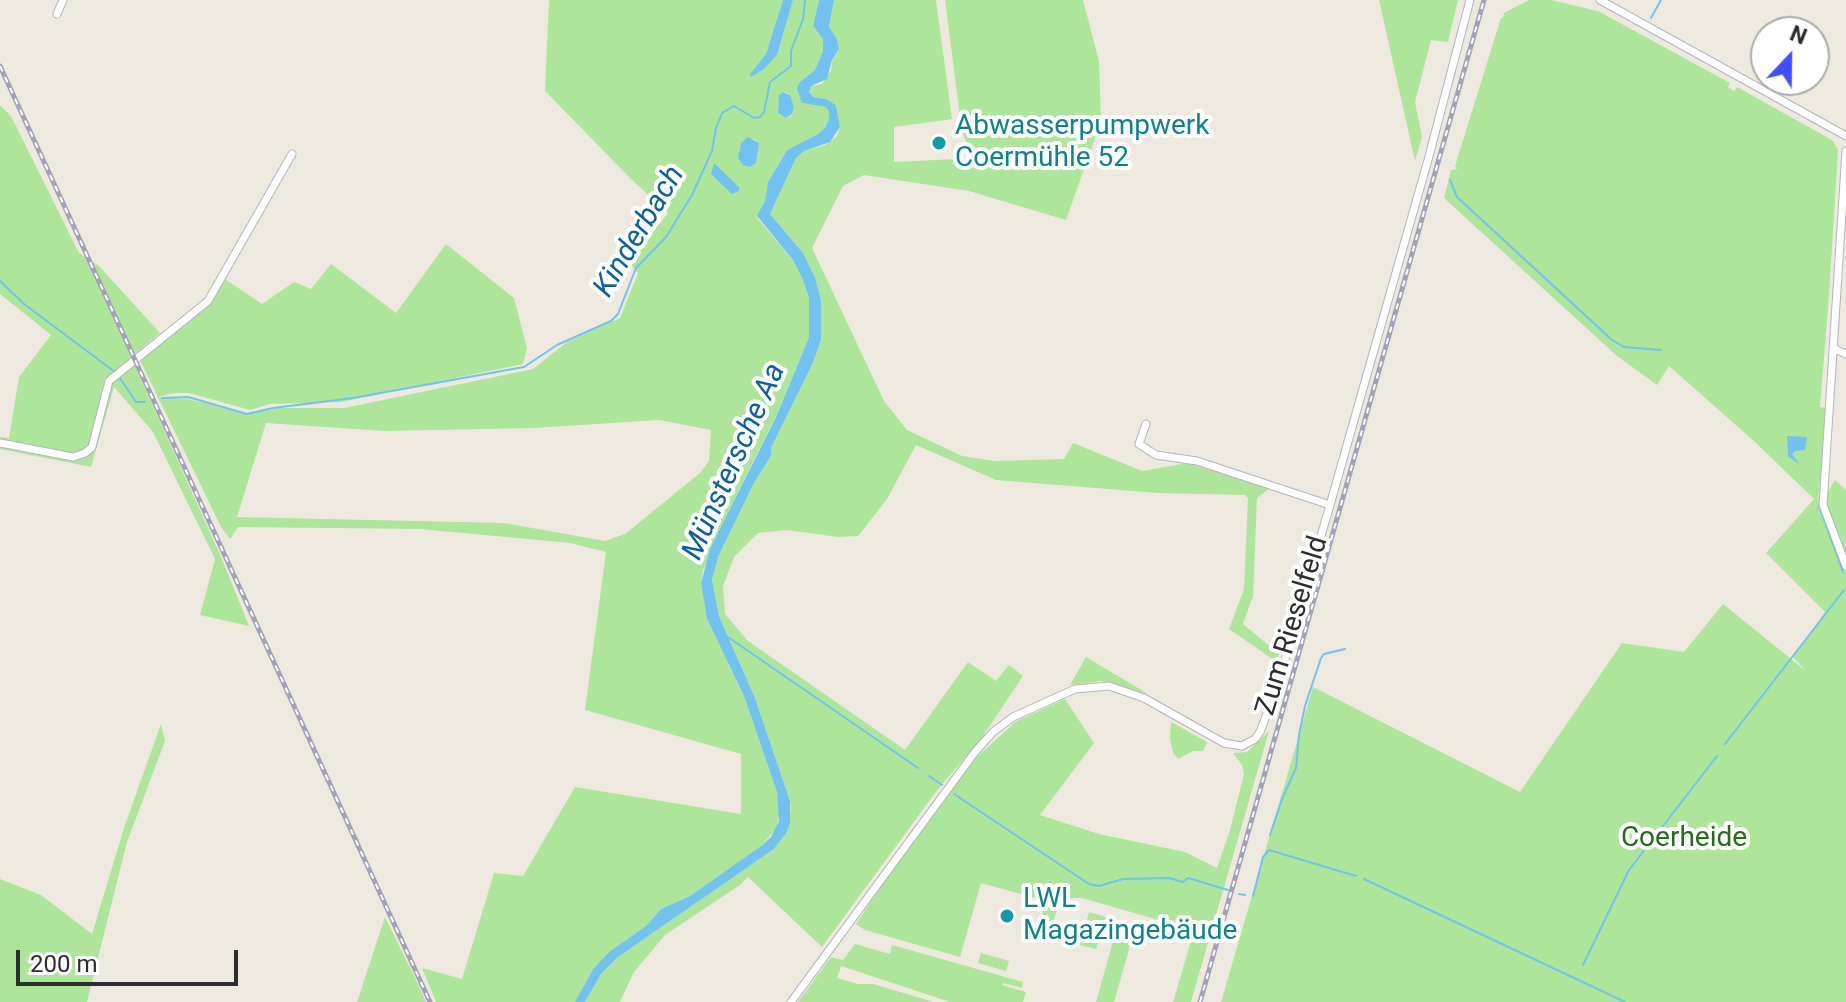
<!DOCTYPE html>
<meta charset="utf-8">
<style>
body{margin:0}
#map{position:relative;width:1846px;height:1002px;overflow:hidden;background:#eee9df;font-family:Roboto,sans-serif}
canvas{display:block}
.north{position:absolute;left:1750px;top:16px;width:80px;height:80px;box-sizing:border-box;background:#fff;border:2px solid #ababab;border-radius:50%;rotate:22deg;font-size:22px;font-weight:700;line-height:32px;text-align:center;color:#2d2d2d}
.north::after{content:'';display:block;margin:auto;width:28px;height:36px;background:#3e4ffc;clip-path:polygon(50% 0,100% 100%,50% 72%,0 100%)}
.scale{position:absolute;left:16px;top:950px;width:222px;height:36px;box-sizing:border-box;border:4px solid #2d2d2d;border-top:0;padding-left:10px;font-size:24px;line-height:28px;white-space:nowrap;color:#2d2d2d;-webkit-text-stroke:6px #fff;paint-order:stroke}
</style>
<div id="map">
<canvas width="1846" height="1002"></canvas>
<div class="north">N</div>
<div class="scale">200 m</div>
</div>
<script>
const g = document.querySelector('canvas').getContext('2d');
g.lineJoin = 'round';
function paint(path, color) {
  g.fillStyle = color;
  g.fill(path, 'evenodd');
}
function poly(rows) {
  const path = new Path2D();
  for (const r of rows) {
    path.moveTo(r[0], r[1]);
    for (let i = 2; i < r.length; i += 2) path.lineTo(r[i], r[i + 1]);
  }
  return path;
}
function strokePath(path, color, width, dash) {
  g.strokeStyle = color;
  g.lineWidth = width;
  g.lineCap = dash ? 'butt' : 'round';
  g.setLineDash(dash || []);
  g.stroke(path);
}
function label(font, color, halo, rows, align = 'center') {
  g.font = font + ' Roboto,sans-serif';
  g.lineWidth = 8;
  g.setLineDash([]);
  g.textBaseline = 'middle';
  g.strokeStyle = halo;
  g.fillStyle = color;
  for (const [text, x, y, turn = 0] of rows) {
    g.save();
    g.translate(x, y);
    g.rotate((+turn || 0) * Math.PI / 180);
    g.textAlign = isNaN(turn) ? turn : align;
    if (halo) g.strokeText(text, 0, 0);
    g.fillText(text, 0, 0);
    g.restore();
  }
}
const green = poly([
 [549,0,783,0,766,54,750,74,777,55,793,0,819,0,813,26,823,39,823,51,815,70,800,82,802,103,826,107,829,110,829,119,825,128,818,134,787,150,768,182,765,201,757,218,793,260,803,280,809,298,809,337,776,416,740,488,703,570,701,583,707,619,744,696,777,792,780,812,776,829,761,846,690,896,661,909,646,926,610,951,593,969,575,1002,436,1002,422,968,462,979,494,873,523,876,575,787,741,814,741,754,585,710,606,552,570,543,420,529,238,527,230,539,221,527,140,360,211,304,225,279,262,304,294,282,311,289,331,264,396,313,446,244,514,298,527,348,523,364,341,402,270,404,250,410,189,393,174,393,158,397,188,399,247,414,277,408,344,408,533,369,567,342,620,318,638,273,629,263,668,213,631,179,545,91],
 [783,92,788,93,794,107,791,116,786,118,778,107],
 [754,139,758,143,757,159,739,153,741,143],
 [659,420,711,430,709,461,700,473,625,534,605,541,504,523,237,517,266,423,384,431,534,428],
 [834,0,936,0,952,119,894,127,894,162,956,159,978,169,962,132,945,0,1083,0,1099,61,1101,121,1066,220,969,191,864,175,843,186,812,248,884,401,907,430,962,456,995,461,1064,459,1073,443,1142,471,1188,463,1269,489,1257,498,1253,596,1243,624,1279,654,1278,663,1229,629,1244,589,1248,498,1245,495,1158,493,996,480,916,445,887,499,858,536,838,537,787,530,758,533,734,557,723,586,725,614,748,641,905,750,968,662,996,681,1009,665,1023,676,981,739,938,789,822,947,748,877,740,885,665,935,634,972,620,1002,585,1002,601,974,618,957,774,849,787,832,791,809,790,801,755,698,719,616,712,580,719,555,754,483,771,456,771,448,812,365,821,340,821,301,803,253,770,214,796,158,804,151,825,145,837,136,840,127,836,105,826,99,813,97,809,92,811,86,822,84,831,70,832,61,839,49,837,39,829,27],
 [1379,0,1458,0,1448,42,1431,40,1415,102,1422,137,1415,161],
 [1529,0,1551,0,1598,11,1730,83,1728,87,1734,91,1737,87,1823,135,1833,141,1838,150,1829,295,1820,407,1827,408,1818,501,1822,502,1835,480,1846,490,1846,1002,1221,1002,1313,687,1520,792,1622,643,1684,652,1723,604,1806,671,1793,657,1825,612,1766,553,1814,499,1755,442,1669,366,1657,385,1617,356,1444,198,1451,170,1457,169,1455,166,1501,18,1503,18,1504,13],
 [0,105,11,116,79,253,99,266,160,333,131,357,222,559,249,626,200,615,215,559,153,432,114,387,91,467,0,449,0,437,9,438,19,377,51,335,0,294],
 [1086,657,1148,694,1101,681,1070,685],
 [1065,699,1094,743,1040,815,1099,834,1185,852,1217,868,1230,830,1244,774,1242,765,1233,753,1247,752,1269,731,1191,1002,1173,1002,1191,941,1176,937,1174,942,1171,941,1176,925,1082,898,1071,898,1059,904,1049,934,1038,931,1046,901,981,883,960,957,865,930,856,924,892,870,975,759,1015,722],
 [1171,722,1207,742,1203,751,1193,751,1178,759,1173,753,1170,739],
 [161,724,165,741,127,842,87,1002,0,1002,0,879,41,895,92,934,124,828],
 [1089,912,1106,917,1096,949,1080,945],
 [385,917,419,986,426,1002,357,1002],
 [1122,922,1129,923,1134,932,1114,1002,1096,1002,1117,927],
 [855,944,890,954,892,945,1023,982,1022,988,1003,983,1002,985,1026,992,1023,1002,950,1002,841,966,837,978,858,984,873,984,934,1002,798,1002,831,957,843,960],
 [981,953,1009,961,1006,971,978,963]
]);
const water = poly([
 [783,0,793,0,777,55,764,69,751,77,750,74,766,54],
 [819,0,834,0,829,27,837,39,839,49,832,60,827,79,811,86,809,92,813,97,826,99,836,105,840,127,830,142,804,151,796,158,770,214,803,253,815,278,821,301,821,340,812,365,771,448,771,456,754,483,719,555,712,580,719,616,755,698,790,801,790,823,787,832,774,849,618,957,601,974,585,1002,575,1002,593,969,610,951,646,926,661,909,690,896,761,846,771,837,779,821,777,792,744,696,707,619,701,583,710,549,776,417,809,337,809,298,803,280,793,260,757,216,765,201,768,182,787,150,818,134,825,128,829,119,829,111,826,107,802,103,797,88,800,82,815,70,823,51,823,39,813,26],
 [783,92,790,95,794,107,792,114,786,118,778,113,779,95],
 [748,137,759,143,756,163,750,167,743,165,738,158,741,143],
 [714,163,739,187,739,191,732,194,711,174],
 [1787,436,1807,437,1805,450,1795,451,1792,454,1800,465,1788,456]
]);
const stream = poly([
 [1651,18,1661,0],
 [1450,180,1457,197,1612,340,1624,347,1661,350],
 [0,281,24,304,115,372],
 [119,377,136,402,145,402],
 [162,398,188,397,247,414,273,408,353,398,524,367,557,345,611,321,618,314,636,268,666,237,692,195,712,151,716,128,722,113,734,106,754,118,760,117,764,112,770,82,791,66,791,51,803,19,805,0],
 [1819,506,1843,572],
 [725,635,918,768],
 [1725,744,1844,590],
 [929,776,942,785],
 [954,794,1089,884,1099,886,1123,879,1169,878,1183,882,1188,878,1228,890],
 [1270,835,1282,799,1296,768,1299,735,1305,706,1321,658,1324,654,1345,649],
 [1364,879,1625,1002],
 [1239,894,1245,895],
 [1253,896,1263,857,1269,850,1356,876],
 [1583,965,1629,870,1717,756]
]);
const street = poly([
 [1600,0,1846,136],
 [57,14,63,0],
 [1846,151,1823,505,1846,566],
 [1835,349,1846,354],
 [1146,424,1139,444,1156,455,1197,461,1330,505],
 [0,443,73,457,85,453,92,447,109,381,208,301,292,154],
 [791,1002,975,752,993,732,1013,717,1075,689,1109,686,1144,698,1224,743,1242,746,1255,739,1260,732,1276,690,1330,505,1428,160,1470,0]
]);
const rail = poly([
 [0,66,430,1002],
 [1200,1002,1484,0]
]);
const markers = [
 [939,143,8,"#0f9aa8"],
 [1007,916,8,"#0f9aa8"]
];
const cultureNames = [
 ["Abwasserpumpwerk",955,127],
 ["Coermühle 52",955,159],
 ["LWL",1023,900],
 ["Magazingebäude",1023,932]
];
const streetNames = [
 ["Zum Rieselfeld",1293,626,-73]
];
const parkNames = [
 ["Coerheide",1684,839]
];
const waterNames = [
 ["Kinderbach",640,232,-59],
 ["Münstersche Aa",735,462,-66]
];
paint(green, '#ade59b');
paint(water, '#72c2f0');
strokePath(stream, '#72c2f0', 2);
strokePath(street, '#b3b4c0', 9);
strokePath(street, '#fff', 7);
strokePath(rail, '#a1a2b7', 5);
strokePath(rail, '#fff', 2, [6]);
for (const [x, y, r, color] of markers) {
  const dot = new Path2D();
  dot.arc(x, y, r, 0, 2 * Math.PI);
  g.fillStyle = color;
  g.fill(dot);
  strokePath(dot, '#fff', 3);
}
label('28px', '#0d838f', '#fff', cultureNames, 'left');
label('28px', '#2d2d2d', '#fff', streetNames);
label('28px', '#236c1a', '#fff', parkNames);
label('italic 30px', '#0c5fa1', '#fff', waterNames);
</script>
